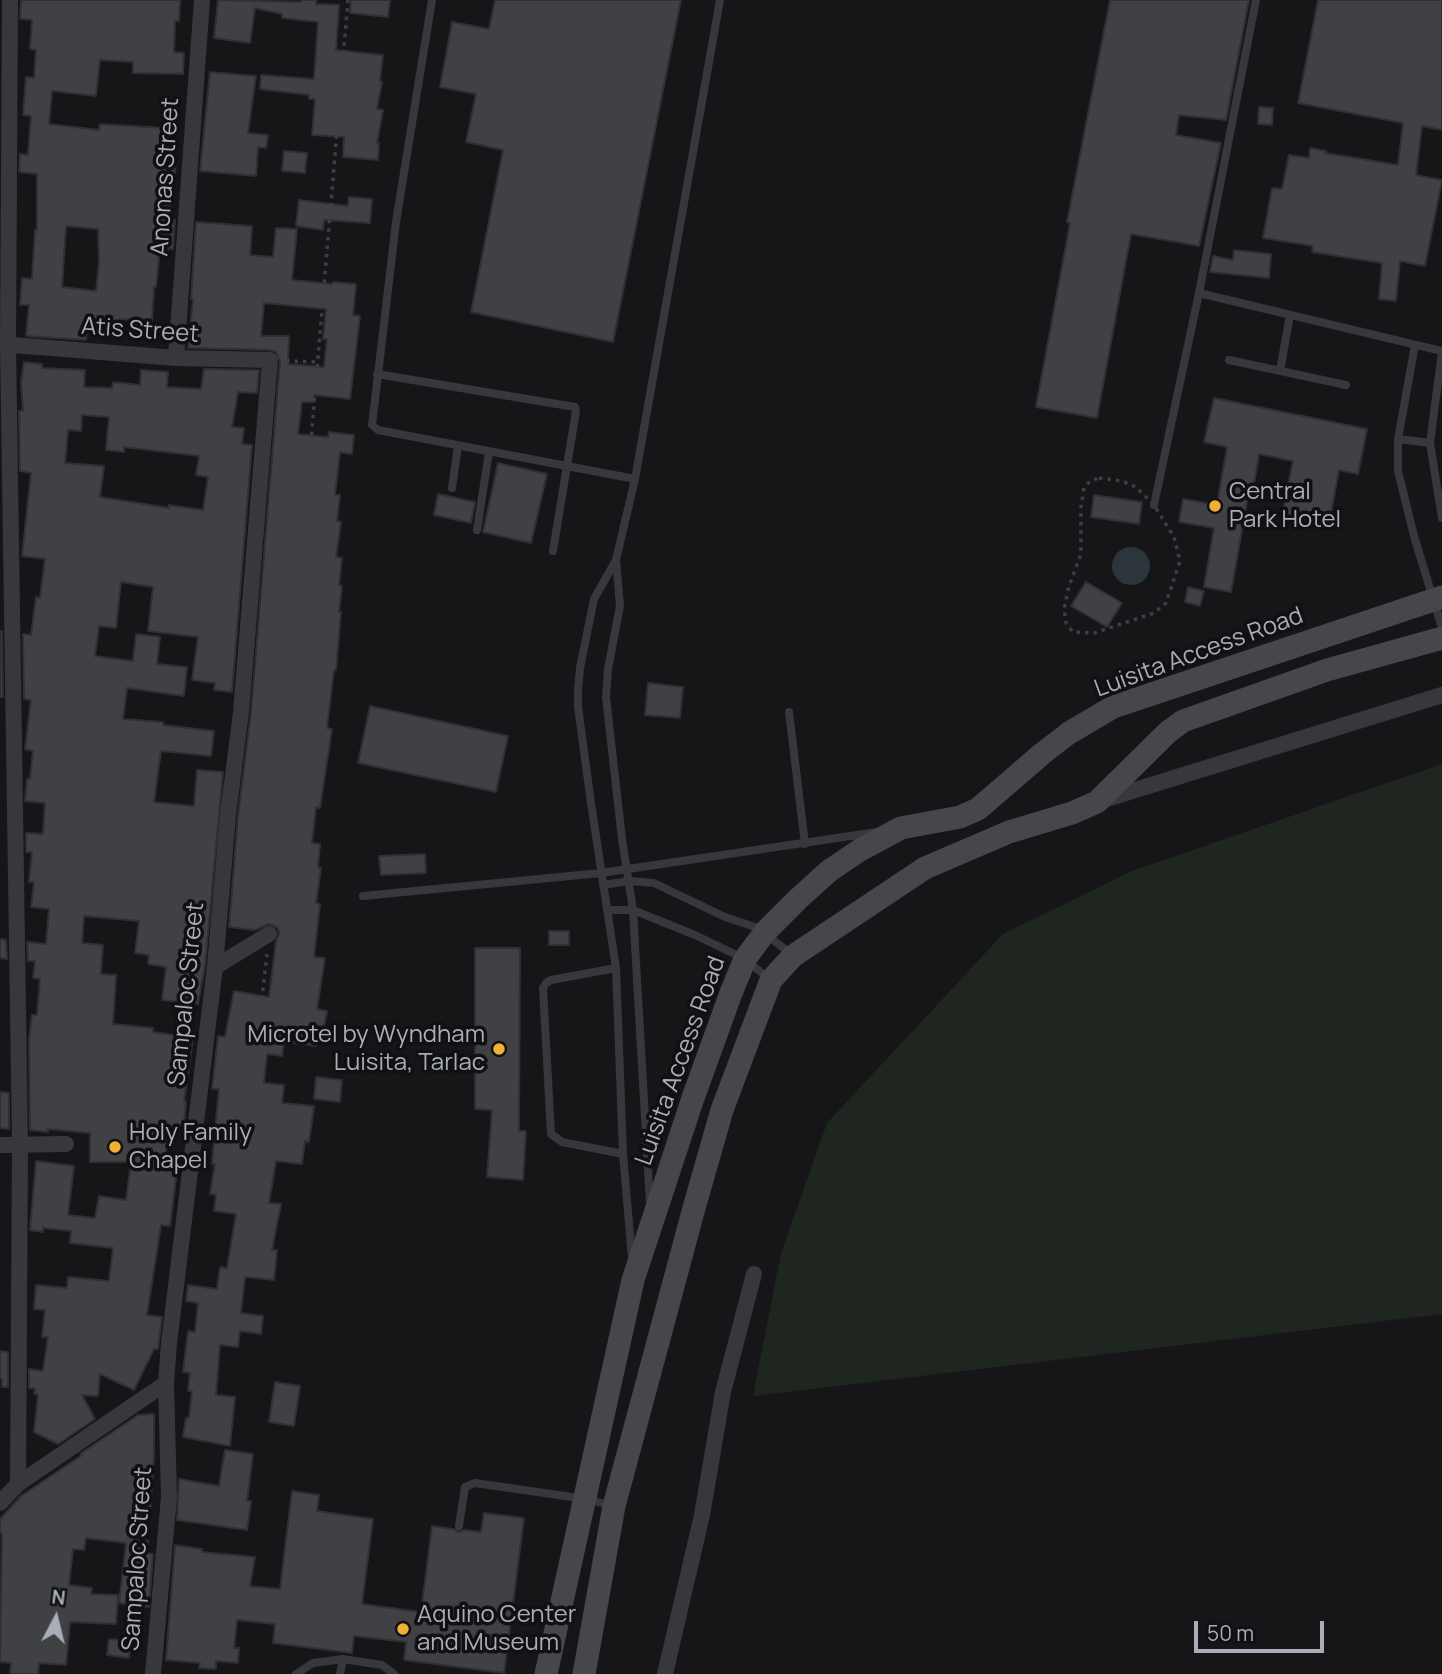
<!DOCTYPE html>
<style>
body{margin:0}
#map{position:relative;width:1442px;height:1674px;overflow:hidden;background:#161618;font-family:Manrope,sans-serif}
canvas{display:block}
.north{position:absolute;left:21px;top:1583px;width:70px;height:70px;-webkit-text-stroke:5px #111113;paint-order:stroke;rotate:7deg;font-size:19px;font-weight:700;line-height:28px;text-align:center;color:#a8adb8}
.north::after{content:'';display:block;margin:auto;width:24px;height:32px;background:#a8adb8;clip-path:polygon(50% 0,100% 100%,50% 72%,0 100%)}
.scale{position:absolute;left:1194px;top:1621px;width:130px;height:32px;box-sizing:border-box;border:4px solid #a8adb8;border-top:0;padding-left:9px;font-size:21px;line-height:24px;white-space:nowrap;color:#a8adb8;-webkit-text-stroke:5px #111113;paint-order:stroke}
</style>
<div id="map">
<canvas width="1442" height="1674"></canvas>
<div class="north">N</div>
<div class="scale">50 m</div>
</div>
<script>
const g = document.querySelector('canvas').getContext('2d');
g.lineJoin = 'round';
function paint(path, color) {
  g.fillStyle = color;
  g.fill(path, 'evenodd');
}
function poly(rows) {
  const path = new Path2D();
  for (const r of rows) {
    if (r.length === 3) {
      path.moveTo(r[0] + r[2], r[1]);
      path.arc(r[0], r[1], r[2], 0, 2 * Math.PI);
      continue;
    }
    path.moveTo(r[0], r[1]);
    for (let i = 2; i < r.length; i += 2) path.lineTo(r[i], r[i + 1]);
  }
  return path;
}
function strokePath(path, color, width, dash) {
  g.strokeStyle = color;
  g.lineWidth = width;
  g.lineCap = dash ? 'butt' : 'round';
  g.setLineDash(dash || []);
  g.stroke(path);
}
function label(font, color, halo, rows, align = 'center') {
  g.font = font + ' Manrope,sans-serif';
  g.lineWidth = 7;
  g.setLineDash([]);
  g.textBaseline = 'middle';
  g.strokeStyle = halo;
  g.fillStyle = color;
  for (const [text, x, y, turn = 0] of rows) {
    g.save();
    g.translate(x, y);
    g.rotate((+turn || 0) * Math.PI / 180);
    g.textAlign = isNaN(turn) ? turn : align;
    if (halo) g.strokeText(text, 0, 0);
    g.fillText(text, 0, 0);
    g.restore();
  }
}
const green = poly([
 [1442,764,1442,1314,753,1396,781,1253,827,1123,1003,934,1132,871]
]);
const water = poly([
 [1131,566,19]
]);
const building = poly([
 [21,0,180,0,179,21,175,21,174,52,184,53,183,74,133,73,133,62,100,60,96,96,52,91,49,124,99,130,100,124,165,128,162,161,176,162,171,213,171,220,175,220,173,249,160,248,156,287,154,287,152,321,120,319,118,336,87,332,86,340,26,336,29,305,20,305,22,278,32,279,35,230,37,230,37,174,19,172,20,154,28,155,31,116,23,115,26,77,34,78,36,50,30,49,32,20,20,19,21,0],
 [66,226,98,229,99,262,96,291,62,287,66,226],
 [218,0,301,2,301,0,316,0,316,4,339,5,336,50,383,55,380,81,382,82,377,109,383,110,377,143,379,143,378,160,343,157,344,137,312,135,315,99,309,99,309,95,260,89,261,75,314,79,318,22,282,18,282,14,255,8,250,43,214,38,218,0],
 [351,0,390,0,388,17,350,13,351,0],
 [495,0,681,0,613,342,471,312,503,150,466,142,476,94,440,87,452,22,489,29,495,0],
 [1110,0,1249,0,1226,120,1179,115,1176,135,1221,143,1199,246,1131,234,1097,418,1036,407,1070,223,1067,222,1110,0],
 [1318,0,1442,0,1442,130,1422,126,1416,175,1442,180,1425,266,1400,261,1396,301,1379,299,1382,263,1312,252,1313,246,1263,238,1272,188,1282,189,1289,155,1309,158,1310,148,1326,151,1325,153,1398,165,1403,123,1298,103,1318,0],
 [210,72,256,76,248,133,268,135,266,148,258,147,256,176,200,171,210,72],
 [1259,107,1273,108,1272,125,1258,124,1259,107],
 [284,151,307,153,305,173,282,171,284,151],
 [349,197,372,199,370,223,324,220,323,230,296,226,299,200,348,206,349,197],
 [196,222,252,226,250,255,273,257,276,228,297,229,292,280,332,284,333,282,356,284,353,315,360,316,350,399,314,395,314,402,302,402,298,434,328,437,329,432,354,435,352,454,340,452,335,495,340,495,337,521,341,522,336,557,342,558,339,585,342,586,339,612,341,612,336,670,334,670,327,728,332,729,320,808,316,807,312,843,320,844,318,867,321,868,316,903,320,904,314,957,325,958,317,1009,327,1011,324,1027,319,1026,316,1046,284,1042,282,1056,267,1054,264,1083,284,1085,282,1103,314,1106,309,1142,305,1141,302,1164,276,1161,269,1203,281,1204,272,1250,277,1250,274,1280,245,1277,241,1313,263,1316,261,1334,240,1331,238,1347,220,1345,216,1395,235,1397,230,1446,183,1437,186,1418,189,1418,192,1391,188,1391,190,1373,183,1372,188,1331,195,1332,198,1303,186,1301,188,1285,217,1289,220,1267,227,1268,236,1214,214,1211,216,1195,210,1194,215,1164,212,1164,219,1089,212,1089,218,1036,225,1037,234,991,269,997,276,942,279,934,278,928,269,924,255,930,229,927,238,816,251,713,280,361,276,352,270,350,188,348,193,300,191,299,196,222],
 [264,303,326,309,323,339,327,339,324,367,288,364,289,336,261,336,264,303],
 [1234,250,1271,254,1269,278,1210,272,1213,256,1233,260,1234,250],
 [24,362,42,364,42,368,85,370,84,387,112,388,113,382,140,385,141,370,168,372,167,387,201,389,204,369,259,370,257,393,238,392,232,427,244,428,242,444,252,445,232,692,214,690,215,683,192,680,198,637,148,631,153,587,121,582,116,628,99,626,95,656,133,661,136,634,160,637,157,664,187,667,184,696,127,688,123,719,163,722,163,725,214,731,211,756,161,751,154,802,194,806,197,770,223,772,205,966,198,1004,162,1000,166,967,148,964,149,955,135,953,139,921,84,916,82,943,103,945,101,974,116,975,113,1024,153,1028,153,1032,193,1038,184,1101,186,1101,184,1127,169,1126,165,1161,178,1163,170,1226,161,1225,147,1315,162,1317,158,1349,154,1349,134,1390,100,1374,98,1396,82,1395,95,1419,58,1444,34,1432,38,1395,34,1394,35,1388,29,1388,29,1369,43,1371,48,1337,42,1337,45,1310,34,1309,36,1285,67,1288,68,1277,109,1281,113,1248,70,1243,71,1231,43,1228,43,1232,30,1230,36,1161,74,1166,68,1215,95,1218,99,1196,126,1200,131,1162,90,1162,90,1133,48,1129,48,1132,30,1130,29,1040,32,1015,37,1015,40,979,33,978,35,961,28,961,27,942,46,944,49,909,31,907,34,882,29,882,32,852,26,852,26,833,43,834,45,803,25,801,27,779,30,779,33,751,25,749,31,700,24,699,23,634,31,635,36,597,40,598,45,559,22,556,31,473,20,471,19,411,23,411,21,382,24,362],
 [82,415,109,417,106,450,124,452,124,447,199,456,196,475,208,477,203,510,169,505,169,508,100,497,104,466,65,463,68,430,81,431,82,415],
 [1214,398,1367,429,1358,474,1339,470,1329,524,1282,515,1293,461,1259,454,1252,497,1248,496,1231,592,1204,587,1214,528,1179,522,1183,499,1217,505,1227,447,1204,442,1214,398],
 [498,463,547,474,531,543,483,532,498,463],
 [438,494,475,502,471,523,434,515,438,494],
 [1094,495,1142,502,1139,524,1091,517,1094,495],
 [1086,582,1122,603,1107,627,1071,606,1086,582],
 [1188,587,1204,591,1200,606,1185,602,1188,587],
 [0,631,2,631,3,697,0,697,0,631],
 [648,683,683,687,680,718,645,715,648,683],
 [370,706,508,736,496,792,358,763,370,706],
 [425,854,426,873,381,875,379,856,425,854],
 [549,931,569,931,569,945,549,945,549,931],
 [0,939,6,940,7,959,0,958,0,939],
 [475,948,520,948,519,1131,526,1131,523,1180,487,1177,492,1110,475,1109,475,948],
 [316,1077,342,1080,340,1102,314,1099,316,1077],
 [0,1092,9,1093,9,1129,0,1128,0,1092],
 [0,1351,8,1352,8,1387,2,1387,2,1379,0,1379,0,1351],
 [275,1382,300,1386,294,1426,269,1422,275,1382],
 [154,1414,154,1456,150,1516,138,1514,134,1539,148,1541,147,1553,153,1554,149,1607,119,1603,126,1543,86,1538,84,1550,73,1549,69,1585,92,1588,91,1594,118,1595,116,1624,70,1622,66,1665,39,1663,38,1674,10,1674,11,1663,0,1662,2,1533,0,1533,0,1519,21,1496,82,1455,80,1454,138,1415,154,1414],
 [225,1450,253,1454,247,1501,251,1501,247,1530,177,1520,179,1479,219,1486,225,1450],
 [292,1491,319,1495,317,1511,373,1519,362,1604,421,1612,432,1526,453,1529,459,1532,464,1530,481,1532,484,1513,524,1518,504,1673,404,1660,406,1642,354,1636,352,1653,273,1643,275,1624,237,1620,234,1648,239,1648,238,1663,216,1661,216,1669,199,1668,200,1663,166,1660,175,1545,202,1549,202,1552,255,1557,250,1586,280,1589,292,1491],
 [109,1639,131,1641,129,1658,107,1655,109,1639]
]);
const path = poly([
 [286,361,319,362],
 [1099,478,1122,481,1136,487,1154,505,1174,537,1180,561,1166,603,1154,613,1094,633,1073,632,1066,623,1064,609,1069,586,1081,554,1081,507,1084,488,1090,481,1099,478],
 [271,918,348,0],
 [254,1067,267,954]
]);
const lane = poly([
 [432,0,396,222,372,425,378,430,635,479],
 [1199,293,1256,0],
 [1415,345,1398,439,1398,471,1414,536,1442,628],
 [1442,352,1430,443,1442,518],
 [1229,360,1346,385],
 [1280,371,1290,315],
 [377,374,575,407,576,411,553,551],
 [1398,439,1430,443],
 [452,488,458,446],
 [1154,505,1199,293,1442,351],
 [477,530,489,452],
 [616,560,620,606,608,669,606,697,622,839,633,910,650,1204],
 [789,712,805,844],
 [603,885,629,881,654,883,725,917,758,928,791,954],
 [363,896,601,873,877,832],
 [607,910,633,910,695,935,745,959,769,979],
 [616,968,551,980,546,983,543,988,551,1134,562,1142,623,1154],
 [632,1258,623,1154,616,968,591,803,578,707,578,690,580,668,594,599,616,560,635,479,720,0],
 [459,1526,465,1487,475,1483,586,1499,613,1506],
 [296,1674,313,1663,343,1659,382,1665,394,1674],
 [340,1674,343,1659]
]);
const street = poly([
 [10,0,8,344,20,1144,18,1484],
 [0,344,176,358,270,360,241,712,228,815,215,967,169,1343,166,1383,169,1497,153,1674],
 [176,358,202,0],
 [1103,800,1442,695],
 [215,967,269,934],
 [0,1145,66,1144],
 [0,1503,18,1484,166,1383],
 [665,1674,702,1515,723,1392,754,1274]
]);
const secondary = poly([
 [546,1674,633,1280,693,1098,731,993,745,959,765,932,798,899,829,871,860,850,901,828,960,817,978,809,1043,753,1069,733,1113,707,1442,597],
 [584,1674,614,1506,694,1208,722,1110,771,980,793,956,925,868,1009,832,1072,813,1097,802,1168,732,1183,721,1327,670,1442,638]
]);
const markers = [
 [1215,506,7,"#f2b134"],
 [499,1049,7,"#f2b134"],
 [115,1147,7,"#f2b134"],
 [403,1629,7,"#f2b134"]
];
const streetNames = [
 ["Anonas Street",166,177,-86],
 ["Atis Street",140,331,4],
 ["Luisita Access Road",1199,653,-20],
 ["Sampaloc Street",187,994,-84],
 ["Luisita Access Road",681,1061,-70],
 ["Sampaloc Street",138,1559,-86]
];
const poiNames = [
 ["Central",1229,492],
 ["Park Hotel",1229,520],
 ["Microtel by Wyndham",485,1035,"right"],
 ["Luisita, Tarlac",485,1063,"right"],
 ["Holy Family",129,1133],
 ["Chapel",129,1161],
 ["Aquino Center",417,1615],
 ["and Museum",417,1643]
];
paint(green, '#1e261f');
paint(water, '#2c353c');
paint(building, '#404145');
strokePath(building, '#303034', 2);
strokePath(path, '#3d3f44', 3.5, [3.5, 5]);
strokePath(lane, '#37383d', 8);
strokePath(street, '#37383d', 16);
strokePath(secondary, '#45474d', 23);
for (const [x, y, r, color] of markers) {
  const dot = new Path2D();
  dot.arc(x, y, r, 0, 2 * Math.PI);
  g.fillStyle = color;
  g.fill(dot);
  strokePath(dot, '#111113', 2.5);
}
label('24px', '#a8adb8', '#111113', streetNames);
label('24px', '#a8adb8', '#111113', poiNames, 'left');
</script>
